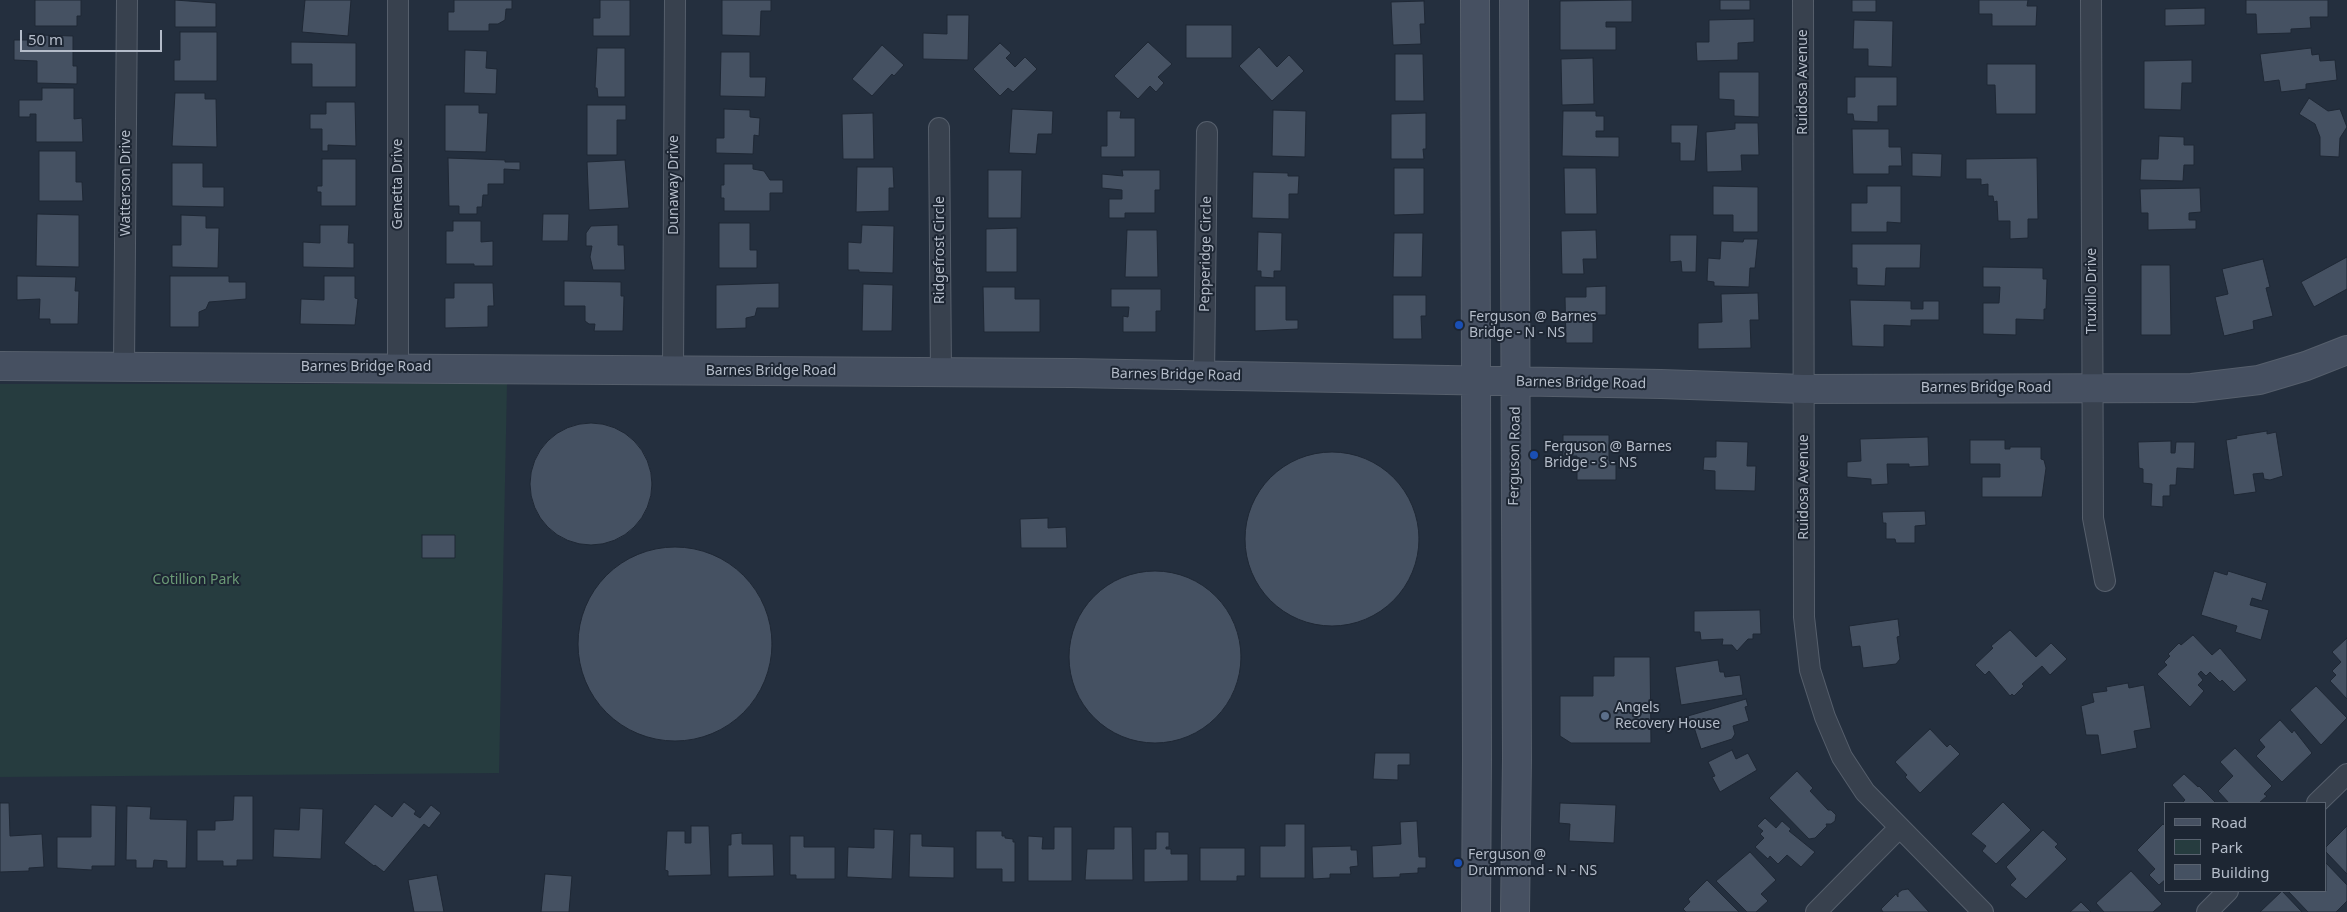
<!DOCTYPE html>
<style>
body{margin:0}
#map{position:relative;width:2347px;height:912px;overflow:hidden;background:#242f3e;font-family:"Noto Sans",sans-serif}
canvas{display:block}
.legend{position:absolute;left:2164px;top:802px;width:162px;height:90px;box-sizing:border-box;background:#1d2633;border:1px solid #59626f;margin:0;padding:6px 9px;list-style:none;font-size:15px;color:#b4bcc9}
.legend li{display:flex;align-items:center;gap:10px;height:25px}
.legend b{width:25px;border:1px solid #59626f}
.scale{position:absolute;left:20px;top:30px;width:142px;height:22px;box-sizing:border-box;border:2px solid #b4bcc9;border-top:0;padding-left:6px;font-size:15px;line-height:18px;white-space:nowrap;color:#b4bcc9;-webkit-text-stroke:4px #1d2633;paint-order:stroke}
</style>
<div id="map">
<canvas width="2347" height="912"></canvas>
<ul class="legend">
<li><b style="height:6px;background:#465061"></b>Road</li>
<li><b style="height:14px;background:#263c3f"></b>Park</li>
<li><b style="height:14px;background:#455162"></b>Building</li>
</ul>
<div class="scale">50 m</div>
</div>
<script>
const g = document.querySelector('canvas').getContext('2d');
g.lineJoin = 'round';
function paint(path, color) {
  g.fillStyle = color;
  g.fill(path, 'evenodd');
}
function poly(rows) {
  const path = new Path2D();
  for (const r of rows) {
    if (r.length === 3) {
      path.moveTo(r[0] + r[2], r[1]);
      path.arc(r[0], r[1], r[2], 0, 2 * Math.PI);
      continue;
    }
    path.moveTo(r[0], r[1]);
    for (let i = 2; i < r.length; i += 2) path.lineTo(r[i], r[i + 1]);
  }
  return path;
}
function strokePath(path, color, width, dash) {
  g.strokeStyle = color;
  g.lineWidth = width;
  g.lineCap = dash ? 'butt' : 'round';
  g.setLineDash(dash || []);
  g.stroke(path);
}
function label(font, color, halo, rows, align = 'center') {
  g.font = font + ' "Noto Sans",sans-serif';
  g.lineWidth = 4;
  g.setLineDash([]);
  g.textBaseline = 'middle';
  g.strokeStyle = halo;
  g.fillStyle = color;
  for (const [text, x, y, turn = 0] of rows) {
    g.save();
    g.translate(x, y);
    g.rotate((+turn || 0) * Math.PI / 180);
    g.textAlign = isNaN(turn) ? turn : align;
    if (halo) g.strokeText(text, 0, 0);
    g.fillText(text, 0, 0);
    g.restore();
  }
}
const green = poly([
 [0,384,507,384,499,773,0,777]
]);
const building = poly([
 [35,0,81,0,81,16,77,16,77,26,35,26,35,0],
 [175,0,216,3,216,27,175,27,175,0],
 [305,0,351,0,348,36,302,32,305,0],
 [454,0,512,0,512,9,506,9,505,20,498,24,489,24,489,31,448,31,448,12,454,12,454,0],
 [600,0,630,0,630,36,593,36,593,18,600,18,600,0],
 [722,0,771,0,771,11,761,11,760,36,722,35,722,0],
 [1632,0,1632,22,1606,22,1606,27,1616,27,1616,50,1560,50,1560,1,1632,0],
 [1720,0,1750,0,1750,10,1720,10,1720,0],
 [1852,0,1876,0,1876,12,1852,12,1852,0],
 [1979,0,2028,0,2027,6,2037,6,2036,26,1992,26,1992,14,1979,14,1979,0],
 [2246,0,2328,0,2328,17,2310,17,2311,28,2291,29,2291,33,2257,34,2256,14,2246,14,2246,0],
 [1424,1,1425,24,1420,24,1421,44,1393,45,1391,2,1424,1],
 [2205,8,2205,25,2165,26,2165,9,2205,8],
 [947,15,969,15,968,60,923,59,923,33,947,34,947,15],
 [1754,19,1754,42,1738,43,1738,60,1697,61,1696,42,1709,42,1709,20,1754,19],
 [1854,20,1893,21,1892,67,1868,66,1868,49,1853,49,1854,20],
 [1186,25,1232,25,1232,58,1186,58,1186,25],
 [180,32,217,32,217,81,174,81,174,60,180,60,180,32],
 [37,35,73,36,73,66,77,66,77,84,37,83,37,61,14,60,14,40,37,40,37,35],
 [291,42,356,43,356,87,312,87,312,64,291,64,291,42],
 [1148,42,1172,64,1158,77,1164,83,1156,92,1150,86,1138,99,1114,76,1148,42],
 [1000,43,1011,53,1006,58,1015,67,1025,57,1037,69,1013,92,1008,88,1000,96,973,69,1000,43],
 [882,45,904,65,894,76,892,74,872,96,852,79,882,45],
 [1259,47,1277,67,1289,55,1304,71,1272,101,1239,66,1259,47],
 [597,48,625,48,625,97,598,97,597,88,595,88,597,48],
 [2311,48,2312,55,2319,54,2320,61,2335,60,2337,80,2306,84,2306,89,2281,92,2279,80,2264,82,2260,54,2311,48],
 [465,50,487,51,486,68,497,69,496,94,464,93,465,50],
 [721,52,750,52,750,77,766,77,765,97,720,96,721,52],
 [1395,54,1423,54,1424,101,1395,101,1395,54],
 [1593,58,1594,104,1562,105,1561,59,1593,58],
 [2192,60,2192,83,2182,83,2181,110,2144,109,2144,61,2192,60],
 [1987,64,2036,64,2036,114,1996,114,1995,85,1987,85,1987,64],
 [1719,72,1759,72,1759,117,1734,116,1734,100,1719,99,1719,72],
 [1855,77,1897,77,1897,106,1878,106,1878,122,1854,121,1853,114,1847,114,1847,97,1855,97,1855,77],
 [42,88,74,88,74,119,82,118,83,142,36,142,36,114,30,114,30,117,19,117,19,100,42,100,42,88],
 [175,93,205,93,205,99,216,99,217,147,172,146,175,93],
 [2309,98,2328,111,2340,109,2347,127,2340,138,2339,157,2320,156,2320,137,2315,124,2299,114,2309,98],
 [326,102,355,102,356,146,328,145,328,151,322,151,322,129,310,129,310,114,326,114,326,102],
 [445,105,479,105,479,113,488,113,486,152,445,151,445,105],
 [587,105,626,105,626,120,617,120,617,155,587,155,587,105],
 [724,109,750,110,750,117,760,118,759,136,754,135,753,154,716,153,716,138,724,138,724,109],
 [1012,109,1053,111,1052,134,1038,134,1036,154,1009,153,1012,109],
 [1273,110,1306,111,1305,157,1272,156,1273,110],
 [1107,111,1121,111,1120,118,1135,118,1135,157,1101,157,1101,146,1107,146,1107,111],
 [1563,111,1596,111,1596,116,1604,116,1604,131,1596,131,1596,137,1619,137,1619,157,1562,156,1563,111],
 [873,113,874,159,843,159,842,114,873,113],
 [1426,113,1426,149,1423,149,1424,159,1391,159,1391,114,1426,113],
 [1735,123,1758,123,1759,155,1741,155,1742,171,1707,172,1706,132,1735,129,1735,123],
 [1671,125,1698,125,1695,161,1680,161,1680,143,1671,143,1671,125],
 [1852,129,1889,129,1889,147,1901,147,1902,166,1889,166,1889,174,1853,174,1852,129],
 [2159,136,2184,137,2184,145,2194,145,2194,165,2184,165,2183,181,2140,180,2141,159,2158,159,2159,136],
 [39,151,76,151,76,182,82,182,83,201,39,201,39,151],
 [1912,153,1942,154,1941,177,1912,176,1912,153],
 [448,158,505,160,505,162,520,162,520,170,504,169,504,184,488,184,488,195,483,195,482,207,477,207,477,214,459,214,459,206,449,206,448,158],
 [2037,158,2038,219,2028,219,2028,238,2010,239,2010,221,1998,221,1997,201,1994,202,1993,196,1988,196,1988,184,1981,185,1981,179,1966,179,1966,159,2037,158],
 [322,159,356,159,356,206,321,206,321,192,317,192,317,186,322,186,322,159],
 [625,160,629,208,589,210,587,162,625,160],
 [172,163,203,163,203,187,224,187,224,207,172,206,172,163],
 [724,164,753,164,753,169,764,171,770,180,783,180,783,193,770,193,770,211,724,211,724,198,721,198,721,185,724,185,724,164],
 [857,167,893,167,894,188,889,188,889,211,856,212,857,167],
 [1394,168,1424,168,1424,214,1394,215,1394,168],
 [1564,168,1596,168,1597,214,1565,214,1564,168],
 [988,170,1022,170,1021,218,988,218,988,170],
 [1122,170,1160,170,1160,190,1155,190,1155,213,1125,213,1125,218,1109,218,1109,199,1122,199,1122,190,1102,188,1102,174,1123,176,1122,170],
 [1253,172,1288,173,1288,176,1299,176,1298,194,1289,194,1289,219,1252,218,1253,172],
 [1713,186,1758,187,1758,232,1733,232,1733,215,1713,215,1713,186],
 [1867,186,1901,186,1901,223,1887,222,1887,232,1851,232,1851,203,1867,203,1867,186],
 [2200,188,2201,212,2189,213,2189,220,2196,220,2196,229,2148,230,2148,213,2141,213,2140,189,2200,188],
 [37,214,79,215,79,267,36,266,37,214],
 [543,214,569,214,568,241,542,241,543,214],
 [181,215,206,216,206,228,219,228,218,268,172,267,172,245,181,245,181,215],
 [453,221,481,221,481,242,493,241,493,266,474,266,474,264,446,264,446,231,453,231,453,221],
 [719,223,750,223,750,250,757,250,757,268,719,268,719,223],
 [320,225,349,225,348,243,354,243,354,268,303,267,303,242,320,243,320,225],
 [618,225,618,245,624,245,625,270,593,270,590,257,592,246,586,246,586,233,591,226,618,225],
 [862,225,894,226,893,273,859,272,859,270,848,270,848,242,861,243,862,225],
 [1017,228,1017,272,986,272,986,229,1017,228],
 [1127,230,1157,230,1158,277,1125,277,1127,230],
 [1596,230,1597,259,1583,259,1584,274,1562,274,1561,231,1596,230],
 [1258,232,1282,233,1281,271,1274,271,1274,278,1261,277,1261,271,1257,271,1258,232],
 [1394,233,1423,233,1422,277,1393,277,1394,233],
 [1670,235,1697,235,1696,272,1682,272,1681,261,1670,262,1670,235],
 [1744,239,1758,239,1755,268,1750,268,1749,287,1714,286,1714,282,1707,281,1708,258,1720,259,1721,241,1743,242,1744,239],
 [1852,244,1921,244,1920,268,1886,268,1885,286,1857,285,1857,268,1852,268,1852,244],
 [2347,257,2347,289,2314,307,2301,282,2347,257],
 [2263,259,2270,287,2266,288,2273,316,2253,321,2254,329,2224,336,2215,297,2228,294,2222,269,2263,259],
 [2141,265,2170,265,2171,335,2141,335,2141,265],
 [1983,267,2043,268,2043,279,2047,279,2046,309,2044,309,2044,320,2016,319,2016,335,1983,334,1983,303,1999,303,2000,287,1983,287,1983,267],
 [17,276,76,277,75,291,79,291,78,324,50,324,50,319,39,319,40,299,17,300,17,276],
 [170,276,229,276,229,282,246,282,246,299,209,302,206,309,199,312,199,327,170,327,170,276],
 [324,276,355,276,355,298,358,299,355,325,300,324,301,299,324,300,324,276],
 [564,281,621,282,621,296,624,296,623,331,594,331,595,324,589,324,585,321,585,306,564,306,564,281],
 [454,283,493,283,494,306,488,306,488,327,445,328,445,298,454,298,454,283],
 [779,283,779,308,757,308,755,316,746,318,746,328,716,329,716,285,779,283],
 [863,284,893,285,892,331,862,331,863,284],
 [1255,286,1286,286,1286,320,1298,320,1298,329,1255,331,1255,286],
 [1606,286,1606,315,1593,315,1593,343,1566,343,1565,297,1586,297,1586,287,1606,286],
 [983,287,1015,287,1015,299,1040,299,1040,332,984,332,983,287],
 [1111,289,1161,289,1161,311,1156,311,1156,332,1123,332,1123,316,1128,317,1129,307,1111,307,1111,289],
 [1758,293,1759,320,1750,320,1751,348,1698,349,1698,323,1722,322,1721,294,1758,293],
 [1393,295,1426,295,1426,316,1421,316,1422,339,1393,339,1393,295],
 [1850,300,1911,301,1911,309,1923,309,1923,301,1939,301,1939,320,1911,320,1911,326,1884,325,1884,347,1852,346,1850,300],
 [591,484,61],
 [2267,431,2267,434,2276,432,2283,476,2270,480,2264,479,2263,473,2253,474,2256,492,2234,495,2226,440,2237,438,2236,436,2267,431],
 [1563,435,1609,435,1609,461,1616,461,1616,480,1577,480,1577,456,1563,456,1563,435],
 [1928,437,1929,466,1909,467,1909,464,1887,464,1888,484,1871,485,1871,479,1847,477,1847,462,1861,461,1860,439,1928,437],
 [1970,440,2005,440,2005,449,2010,449,2010,447,2041,447,2041,459,2044,460,2046,468,2042,497,1982,497,1982,477,2000,477,2000,464,1970,464,1970,440],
 [1716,441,1748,442,1747,466,1756,466,1755,491,1715,490,1715,471,1703,470,1704,457,1716,457,1716,441],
 [2171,441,2171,453,2175,453,2176,442,2195,442,2194,469,2177,468,2176,485,2170,485,2170,496,2163,496,2163,507,2151,506,2152,484,2143,483,2143,469,2139,468,2138,442,2171,441],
 [1332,539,87],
 [1925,511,1926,525,1915,526,1915,543,1896,543,1895,539,1886,539,1886,523,1883,523,1882,512,1925,511],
 [1048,518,1048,528,1066,527,1067,548,1021,548,1020,519,1048,518],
 [422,535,455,535,455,558,422,558,422,535],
 [675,644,97],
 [2214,571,2227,575,2228,571,2267,583,2262,601,2252,598,2250,605,2269,610,2261,640,2235,632,2237,626,2201,615,2214,571],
 [1155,657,86],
 [1760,610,1761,634,1753,634,1753,639,1748,639,1737,651,1732,645,1722,645,1723,639,1701,640,1700,632,1694,632,1694,611,1760,610],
 [1898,619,1900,636,1897,637,1900,659,1896,664,1863,668,1860,646,1852,647,1849,626,1898,619],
 [2010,630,2036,657,2051,643,2067,659,2050,675,2042,666,2022,684,2024,686,2014,696,2012,694,2010,696,1989,671,1985,675,1975,665,1993,648,1991,646,2010,630],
 [2193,635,2212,655,2220,648,2247,680,2234,692,2222,680,2220,682,2210,672,2206,676,2201,671,2198,674,2203,680,2198,685,2204,691,2190,707,2157,674,2167,665,2164,662,2170,656,2168,654,2179,643,2181,645,2193,635],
 [2347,638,2347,699,2330,681,2336,675,2332,671,2341,662,2332,652,2347,638],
 [1614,657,1650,657,1651,743,1571,743,1560,736,1560,696,1593,696,1593,676,1614,676,1614,657],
 [1718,660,1720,672,1724,672,1725,677,1740,675,1743,695,1681,705,1675,667,1718,660],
 [2128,683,2129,688,2144,685,2151,728,2134,731,2137,748,2101,755,2098,735,2086,735,2081,706,2094,702,2092,693,2107,691,2106,687,2128,683],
 [2316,686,2347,718,2321,745,2290,710,2316,686],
 [1746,699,1748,706,1745,707,1749,721,1733,726,1735,734,1732,739,1701,749,1692,721,1690,722,1688,716,1746,699],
 [2280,720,2292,733,2294,730,2312,753,2282,782,2256,756,2265,747,2259,740,2280,720],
 [1930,729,1947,747,1950,744,1960,754,1920,793,1905,777,1907,775,1895,762,1930,729],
 [2235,748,2272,786,2264,794,2267,796,2259,803,2229,803,2218,791,2233,776,2220,762,2235,748],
 [1732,750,1736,759,1748,753,1757,770,1720,792,1712,777,1715,776,1708,762,1732,750],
 [1375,753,1410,753,1410,765,1398,765,1398,780,1373,779,1375,753],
 [1797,771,1813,788,1810,791,1828,810,1831,810,1836,815,1835,821,1831,824,1826,824,1827,826,1815,838,1809,839,1769,798,1797,771],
 [2184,774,2198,787,2199,786,2216,803,2182,803,2185,800,2172,785,2184,774],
 [234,796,253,796,253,860,237,860,237,866,223,866,223,861,197,861,197,830,215,830,215,821,233,820,234,796],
 [404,802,416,811,414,814,420,818,431,805,441,813,429,828,424,824,384,872,375,865,374,866,344,843,375,804,392,817,404,802],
 [2003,802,2031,830,1996,864,1982,851,1986,846,1971,834,2003,802],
 [0,803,9,803,10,836,42,834,44,867,29,868,29,871,0,872,0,803],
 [1560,803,1616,805,1614,843,1569,841,1570,824,1559,823,1560,803],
 [91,805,116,806,115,866,92,866,92,870,57,868,57,837,91,837,91,805],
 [127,806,151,807,150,819,187,820,186,868,167,868,167,861,154,860,153,868,136,868,136,860,126,860,127,806],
 [300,808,323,809,321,859,273,857,274,829,299,830,300,808],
 [1765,818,1776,828,1782,821,1791,829,1789,831,1815,852,1801,867,1787,855,1778,864,1770,856,1768,859,1755,847,1764,838,1760,834,1763,831,1757,826,1765,818],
 [1417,821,1419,857,1426,857,1426,868,1418,868,1418,873,1400,874,1400,877,1373,878,1372,846,1401,844,1400,822,1417,821],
 [1285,824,1305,824,1305,878,1260,878,1260,846,1285,846,1285,824],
 [2163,824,2166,827,2166,879,2159,885,2149,875,2155,869,2137,850,2163,824],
 [691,826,709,826,711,875,668,876,668,871,665,870,667,831,685,831,685,843,691,843,691,826],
 [2347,826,2347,874,2326,852,2326,847,2347,826],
 [1054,827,1072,827,1072,881,1028,881,1028,836,1043,837,1042,849,1054,849,1054,827],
 [1114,827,1132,827,1133,880,1085,880,1087,849,1114,849,1114,827],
 [874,829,894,830,892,879,847,877,848,847,874,848,874,829],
 [2043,830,2058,844,2055,847,2067,859,2026,899,2010,885,2016,879,2006,867,2043,830],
 [976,831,1002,831,1002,836,1005,836,1005,838,1013,839,1013,842,1015,842,1015,882,1002,882,1002,869,976,869,976,831],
 [1156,832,1169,832,1169,847,1166,847,1166,849,1171,849,1171,854,1188,854,1188,881,1144,882,1144,849,1156,849,1156,832],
 [742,833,742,844,773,844,774,876,728,877,728,845,731,845,731,834,742,833],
 [910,834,922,834,922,846,954,847,954,878,909,877,910,834],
 [790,836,804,836,804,847,835,847,835,879,796,879,796,875,790,875,790,836],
 [1351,846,1351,850,1357,850,1358,866,1350,867,1351,874,1330,874,1330,878,1313,879,1312,847,1351,846],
 [1200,848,1245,848,1245,876,1237,876,1237,881,1200,881,1200,848],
 [1750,852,1776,880,1761,894,1768,901,1756,912,1747,912,1716,881,1750,852],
 [2326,863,2347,885,2347,901,2336,912,2308,912,2288,891,2326,891,2326,863],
 [2131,871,2162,904,2153,912,2104,912,2096,903,2131,871],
 [545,874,572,876,569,912,541,912,545,874],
 [437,875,444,912,414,912,408,880,437,875],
 [1707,880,1739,912,1686,912,1683,909,1690,902,1688,899,1707,880],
 [1908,889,1929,912,1883,912,1881,909,1896,894,1898,897,1898,893,1902,890,1908,889],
 [2282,891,2302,912,2260,912,2282,891],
 [2081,902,2091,912,2070,912,2081,902]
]);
const street = poly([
 [398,0,398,368],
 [1803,0,1804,617,1810,670,1825,717,1842,757,1865,792,1983,912],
 [2091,0,2093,518,2105,581],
 [939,128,941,373],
 [124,366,127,0],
 [673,371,675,0],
 [1204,376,1207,132],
 [2317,803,2347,774],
 [1816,912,1899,828],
 [2207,912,2228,891]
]);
const secondary = poly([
 [1475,0,1477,759,1476,912],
 [1514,0,1517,759,1515,912],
 [0,366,1072,373,1661,384,1804,389,2192,388,2259,380,2306,366,2347,350]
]);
const markers = [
 [1459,325,5,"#1a4fb4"],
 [1534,455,5,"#1a4fb4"],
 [1605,716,5,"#5c6f8a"],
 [1458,863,5,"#1a4fb4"]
];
const streetNames = [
 ["Ruidosa Avenue",1803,82,-90],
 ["Watterson Drive",126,183,-90],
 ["Genetta Drive",398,184,-90],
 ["Dunaway Drive",674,185,-90],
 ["Ridgefrost Circle",940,250,-90],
 ["Pepperidge Circle",1206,254,-89],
 ["Truxillo Drive",2092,291,-90],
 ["Barnes Bridge Road",366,367],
 ["Barnes Bridge Road",771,371],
 ["Barnes Bridge Road",1176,375,1],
 ["Barnes Bridge Road",1581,383,1],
 ["Barnes Bridge Road",1986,388],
 ["Ferguson Road",1515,456,-89],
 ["Ruidosa Avenue",1804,487,-90]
];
const poiNames = [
 ["Ferguson @ Barnes",1469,317],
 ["Bridge - N - NS",1469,333],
 ["Ferguson @ Barnes",1544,447],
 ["Bridge - S - NS",1544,463],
 ["Angels",1615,708],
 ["Recovery House",1615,724],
 ["Ferguson @",1468,855],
 ["Drummond - N - NS",1468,871]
];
const parkNames = [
 ["Cotillion Park",196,580]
];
paint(green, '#263c3f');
paint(building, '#455162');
strokePath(building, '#1f2835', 1);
strokePath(street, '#565f6c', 22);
strokePath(secondary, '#565f6c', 30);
strokePath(street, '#38414e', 20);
strokePath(secondary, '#465061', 28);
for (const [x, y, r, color] of markers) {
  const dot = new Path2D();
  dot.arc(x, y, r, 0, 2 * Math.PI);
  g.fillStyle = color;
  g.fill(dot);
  strokePath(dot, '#1d2633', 2);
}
label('14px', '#b4bcc9', '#1d2633', streetNames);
label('14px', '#b4bcc9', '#1d2633', poiNames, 'left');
label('14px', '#6b9a76', '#1d2633', parkNames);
</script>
